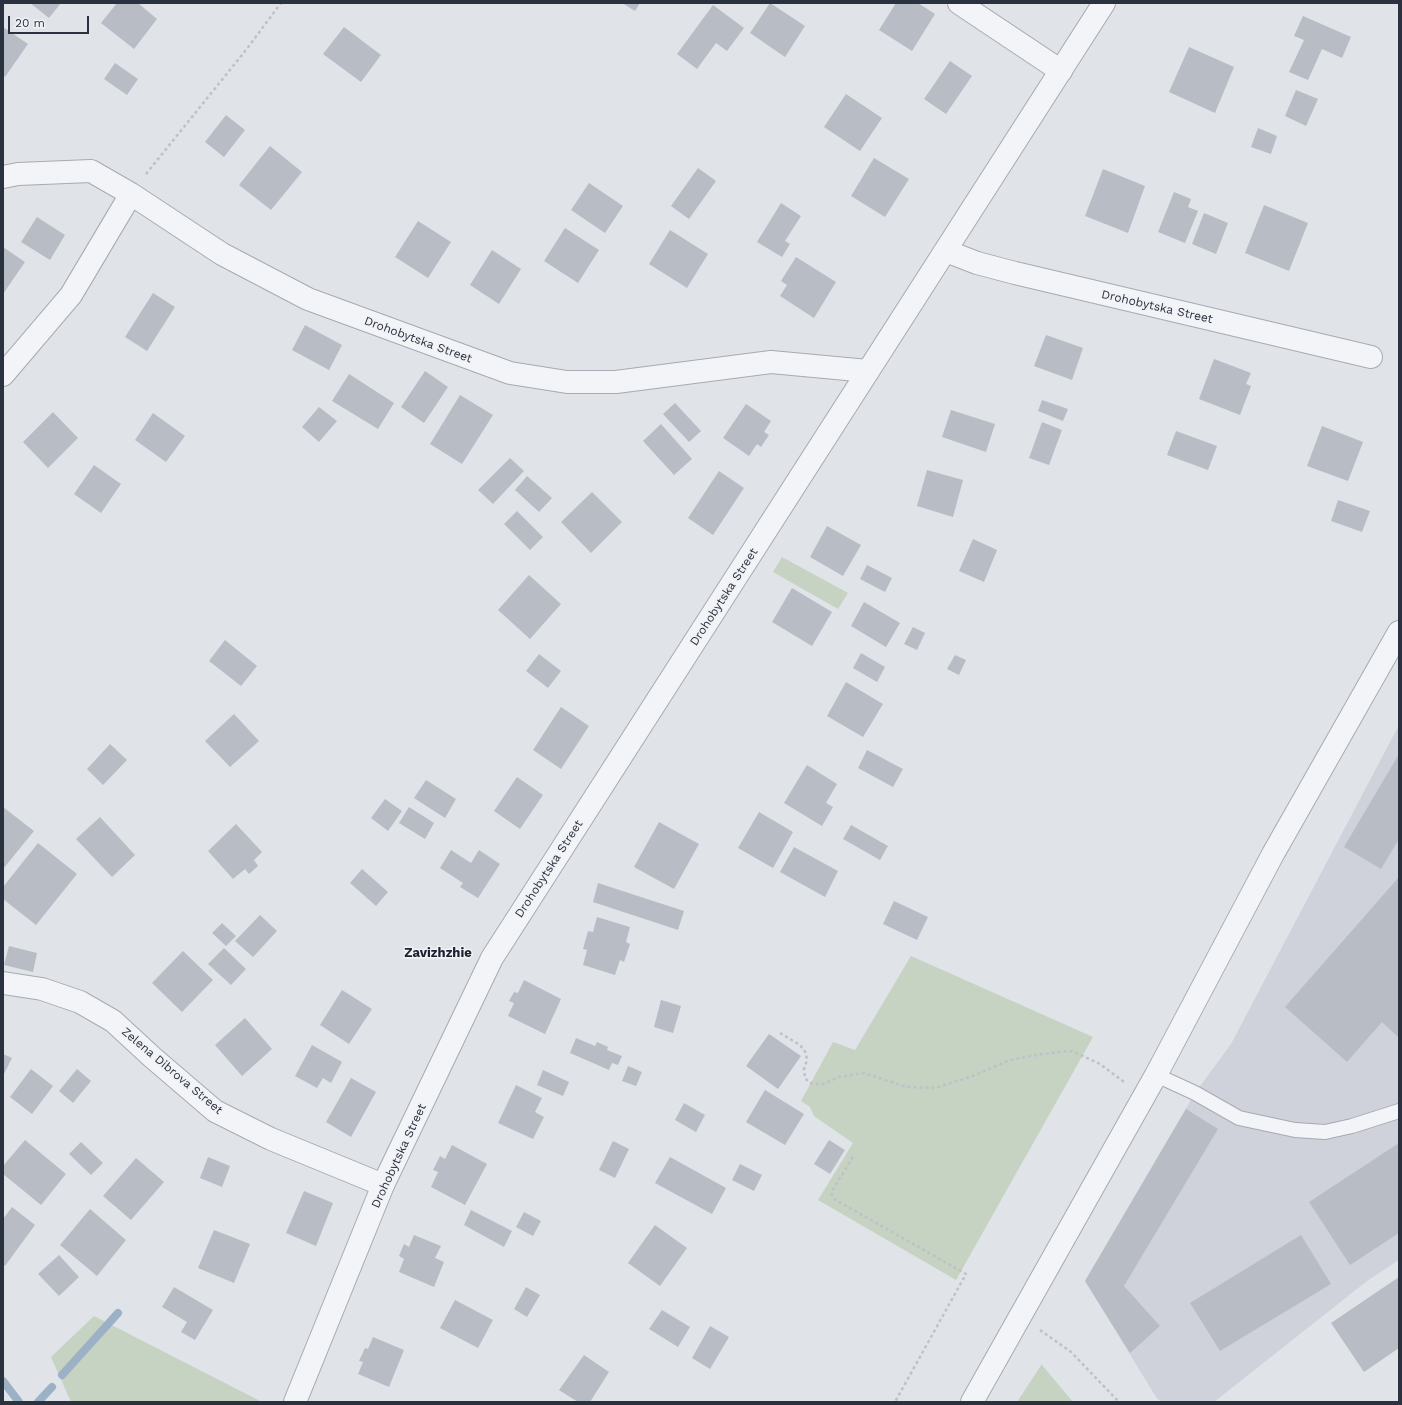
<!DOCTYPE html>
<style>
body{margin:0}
#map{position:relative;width:1402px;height:1405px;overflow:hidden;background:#e0e3e8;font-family:"Work Sans",sans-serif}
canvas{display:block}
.frame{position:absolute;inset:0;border:4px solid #2a313f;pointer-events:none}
.scale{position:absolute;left:8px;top:16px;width:81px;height:18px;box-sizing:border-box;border:2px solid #2a313f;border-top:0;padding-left:5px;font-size:12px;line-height:14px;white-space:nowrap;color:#2a313f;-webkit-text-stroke:3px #f0f2f6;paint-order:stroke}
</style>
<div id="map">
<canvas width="1402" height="1405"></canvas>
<div class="frame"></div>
<div class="scale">20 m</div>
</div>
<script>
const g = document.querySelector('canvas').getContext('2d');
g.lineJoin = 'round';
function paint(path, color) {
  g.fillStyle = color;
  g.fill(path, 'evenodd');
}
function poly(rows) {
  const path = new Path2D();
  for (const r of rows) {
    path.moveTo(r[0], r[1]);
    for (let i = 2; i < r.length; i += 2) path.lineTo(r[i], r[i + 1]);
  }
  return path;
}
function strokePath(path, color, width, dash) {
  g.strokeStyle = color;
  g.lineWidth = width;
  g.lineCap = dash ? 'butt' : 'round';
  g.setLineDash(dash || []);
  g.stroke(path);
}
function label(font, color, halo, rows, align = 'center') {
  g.font = font + ' "Work Sans",sans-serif';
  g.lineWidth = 3;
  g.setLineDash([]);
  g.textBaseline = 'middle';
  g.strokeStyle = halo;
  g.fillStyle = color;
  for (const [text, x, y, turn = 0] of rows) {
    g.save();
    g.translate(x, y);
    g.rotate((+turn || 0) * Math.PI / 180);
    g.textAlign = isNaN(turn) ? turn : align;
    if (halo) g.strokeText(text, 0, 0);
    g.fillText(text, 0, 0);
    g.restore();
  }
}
const built = poly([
 [1399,725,1399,1260,1367,1281,1214,1402,1161,1402,1156,1397,1085,1281,1195,1093,1231,1044]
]);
const green = poly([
 [782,557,848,593,838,609,773,572],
 [911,956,1093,1037,956,1280,818,1200,853,1143,814,1116,810,1107,801,1101,833,1042,855,1050],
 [94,1316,262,1402,71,1402,51,1357],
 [1042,1364,1042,1365,1073,1402,1017,1402]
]);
const stream = poly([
 [62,1375,118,1313],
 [3,1381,19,1402],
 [38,1402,52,1387]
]);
const building = poly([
 [30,3,61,3,49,18],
 [117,3,138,3,157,19,134,49,101,23],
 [622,3,640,3,635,11],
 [770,3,805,26,785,57,750,33],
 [896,3,918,3,935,14,912,51,879,30],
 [713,5,744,28,727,51,716,43,697,69,677,54],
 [1303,16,1351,37,1342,58,1322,49,1308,80,1289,72,1304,40,1294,36],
 [3,27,28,44,5,77,3,75],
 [344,27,381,55,361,82,323,54],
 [1189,47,1234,67,1215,113,1169,92],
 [950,61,972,76,946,114,924,99],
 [115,63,138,79,127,95,104,79],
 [1296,90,1318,99,1306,126,1285,116],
 [846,94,882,118,860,151,824,127],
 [226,115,245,130,224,157,205,142],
 [1258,128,1277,136,1271,154,1251,147],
 [270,146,302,172,271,210,239,185],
 [874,158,909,179,885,217,851,196],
 [698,168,716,181,689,219,671,206],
 [1103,169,1145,186,1128,233,1085,216],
 [589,183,623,206,605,233,571,210],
 [1174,192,1191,199,1188,207,1198,211,1185,243,1158,232],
 [781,203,801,216,785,241,790,244,782,257,757,242],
 [1264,205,1308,223,1289,271,1245,253],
 [1204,213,1228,223,1216,254,1192,244],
 [37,217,65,235,50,260,21,242],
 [418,221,451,242,428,278,395,257],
 [565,228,599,250,578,283,544,261],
 [670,230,708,254,687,288,649,264],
 [3,247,25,262,3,294],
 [492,250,521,269,499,304,470,285],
 [796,257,836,282,814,318,780,296,787,285,781,281],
 [153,293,175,307,147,351,125,337],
 [305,325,342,345,329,370,292,350],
 [1046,335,1083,348,1072,380,1034,366],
 [1214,359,1251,373,1246,384,1251,386,1240,415,1199,399],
 [425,371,448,387,424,423,401,407],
 [349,374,394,403,378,429,332,401],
 [460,395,493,415,462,464,430,444],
 [1042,400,1068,409,1063,421,1038,411],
 [675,403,701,431,689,442,663,414],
 [746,404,771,421,764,432,769,435,761,447,757,444,749,456,723,438],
 [319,407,337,421,319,442,302,427],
 [951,410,995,424,986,452,942,437],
 [53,412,78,438,48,468,23,442],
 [153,413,185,436,166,462,135,440],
 [1042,422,1062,430,1049,465,1029,458],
 [661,424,692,459,674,475,643,441],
 [1322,426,1363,442,1348,481,1307,466],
 [1176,431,1217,446,1208,470,1167,455],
 [510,458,524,471,493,504,478,490],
 [94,465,121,484,101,513,74,494],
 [927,470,963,480,953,517,917,506],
 [719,471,744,488,713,535,688,518],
 [527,476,552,498,539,512,515,490],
 [592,492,622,522,591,553,561,522],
 [1338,500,1370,511,1362,532,1331,521],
 [517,511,543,537,530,550,504,524],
 [827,526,861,545,843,576,810,557],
 [973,539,997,550,984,582,959,571],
 [867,565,892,578,885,592,860,579],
 [529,575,561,604,530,639,498,610],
 [792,588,832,612,812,646,772,622],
 [864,602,900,623,886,647,851,626],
 [913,627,925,633,917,650,904,644],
 [225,640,257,666,241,686,209,661],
 [861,653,885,667,877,682,853,668],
 [539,654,561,671,548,688,526,671],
 [955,655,966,660,959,675,947,669],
 [846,682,883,704,863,737,827,716],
 [561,707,589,726,561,769,533,750],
 [234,714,259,741,230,767,205,741],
 [110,744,127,760,103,785,87,769],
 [867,750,903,769,893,787,858,768],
 [1399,754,1399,839,1381,869,1344,847],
 [807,765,837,784,826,803,833,807,822,826,784,803],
 [517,777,543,795,520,829,494,811],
 [426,780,456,799,445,818,414,798],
 [385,799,402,811,388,831,371,818],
 [3,807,34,831,3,869],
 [409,807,434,823,425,839,399,823],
 [759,812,793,832,773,868,738,848],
 [100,817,135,855,112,877,76,839],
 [659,822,699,844,674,889,634,867],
 [236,824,262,852,254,860,258,866,249,874,245,869,233,879,208,851],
 [851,825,888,846,880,860,843,839],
 [38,843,77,874,36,925,3,899,3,887],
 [794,847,838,871,825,897,780,872],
 [451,850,471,863,479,850,500,864,478,898,460,887,463,883,440,868],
 [362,869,388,892,376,906,350,883],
 [1399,877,1399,1036,1398,1037,1382,1022,1347,1062,1285,1007],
 [598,883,684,911,678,930,593,902],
 [894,901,928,917,917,940,883,924],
 [260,915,277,931,253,957,235,941],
 [597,917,630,927,626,942,630,944,624,962,620,960,615,975,583,965,587,950,583,949,588,931,593,932],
 [222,923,236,936,226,946,212,933],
 [9,946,37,953,33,972,4,965],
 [224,948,246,969,231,985,208,964],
 [183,951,213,980,182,1012,152,983],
 [524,980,561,999,545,1034,508,1016,514,1003,509,1001,514,992,518,993],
 [342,990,372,1009,349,1044,320,1025],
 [661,1000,681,1006,673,1033,654,1027],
 [245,1018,272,1049,242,1076,215,1045],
 [769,1034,801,1056,778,1089,746,1066],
 [576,1038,595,1046,597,1042,608,1047,607,1050,622,1056,618,1065,612,1063,609,1070,570,1053],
 [312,1045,342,1062,331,1083,323,1078,317,1088,295,1076],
 [3,1054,12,1058,3,1076],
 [628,1066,642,1072,636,1086,622,1081],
 [31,1069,53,1086,32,1114,10,1097],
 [77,1069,91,1081,73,1103,59,1091],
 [543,1070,569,1082,563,1096,537,1085],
 [351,1078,376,1092,351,1137,326,1122],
 [516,1085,542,1098,535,1112,544,1117,533,1139,498,1123],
 [765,1090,804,1114,785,1145,746,1122],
 [684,1103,705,1115,696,1132,675,1120],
 [1186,1109,1218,1129,1124,1286,1160,1326,1130,1353,1085,1281],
 [25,1140,66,1174,41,1205,3,1174,3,1166],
 [829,1140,845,1150,830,1174,814,1164],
 [613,1141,629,1149,615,1178,599,1170],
 [81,1142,103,1163,91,1175,69,1154],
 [1399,1143,1399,1233,1350,1265,1309,1202],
 [452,1145,487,1164,465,1205,431,1187,438,1172,433,1170,440,1156,445,1159],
 [208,1157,230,1166,222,1187,200,1178],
 [670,1157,726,1188,712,1214,655,1183],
 [136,1158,164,1182,131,1220,103,1196],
 [740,1164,762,1175,754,1191,732,1180],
 [304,1191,333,1203,316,1246,286,1233],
 [12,1207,35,1225,5,1266,3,1264,3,1219],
 [90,1209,126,1240,97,1276,60,1245],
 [471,1210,512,1231,504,1247,464,1225],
 [524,1212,541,1221,533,1236,516,1227],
 [655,1225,687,1248,660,1286,628,1263],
 [214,1230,250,1244,234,1283,198,1268],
 [414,1235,441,1246,435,1258,444,1262,434,1287,399,1272,404,1259,399,1256,404,1244,409,1247],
 [1301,1235,1331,1284,1220,1351,1190,1303],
 [59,1255,79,1277,59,1296,38,1274],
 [1399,1277,1399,1348,1364,1372,1331,1323],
 [174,1287,213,1310,195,1340,181,1332,187,1322,162,1307],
 [526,1287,540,1295,527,1317,514,1309],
 [455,1300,493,1320,478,1348,440,1328],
 [662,1310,690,1327,678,1347,649,1329],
 [710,1326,729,1337,710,1369,692,1358],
 [373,1337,404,1350,389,1387,358,1374,363,1362,359,1361,365,1348,368,1349],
 [584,1355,609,1372,590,1402,578,1402,559,1390]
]);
const path = poly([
 [146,174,246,50,281,3],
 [780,1033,800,1045,806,1053,807,1060,804,1069,805,1078,810,1083,821,1085,839,1077,864,1073,906,1087,935,1088,973,1076,1010,1060,1042,1054,1072,1051,1100,1064,1124,1082],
 [853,1157,832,1191,832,1195,834,1199,966,1274,895,1402],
 [1040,1330,1071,1352,1119,1402]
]);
const service = poly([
 [1156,1075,1195,1093,1239,1118,1295,1130,1325,1132,1352,1126,1399,1111]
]);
const minor = poly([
 [959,3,1061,71],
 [3,177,18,174,91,171,131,194,222,254,308,299,510,373,567,382,616,382,771,362,868,371],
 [946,251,977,263,1015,273,1371,357],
 [3,375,71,295,131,194],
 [3,983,42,989,80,1002,113,1021,152,1057,215,1111,271,1139,383,1185],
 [972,1402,1156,1075,1273,854,1399,632]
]);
const tertiary = poly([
 [295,1402,383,1185,492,958,1104,3]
]);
const streetNames = [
 ["Drohobytska Street",1157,307,13],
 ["Drohobytska Street",418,340,20],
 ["Drohobytska Street",724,597,-57],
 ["Drohobytska Street",549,869,-57],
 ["Zelena Dibrova Street",172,1071,40],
 ["Drohobytska Street",399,1156,-65]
];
const neighbourhoodNames = [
 ["Zavizhzhie",438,953]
];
paint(built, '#cfd2da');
paint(green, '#c6d2c2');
strokePath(stream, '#9db1c6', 8);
paint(building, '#b8bdc5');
strokePath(service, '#a6aab2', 16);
strokePath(minor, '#a6aab2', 24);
strokePath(tertiary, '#a6aab2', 24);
strokePath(path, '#bfc1c7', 2.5, [3, 3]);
strokePath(service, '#f3f4f7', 14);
strokePath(minor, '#f3f4f7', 22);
strokePath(tertiary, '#f3f4f7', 22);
label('12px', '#2a313f', '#f0f2f6', streetNames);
label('bold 13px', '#1c2230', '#f0f2f6', neighbourhoodNames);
</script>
